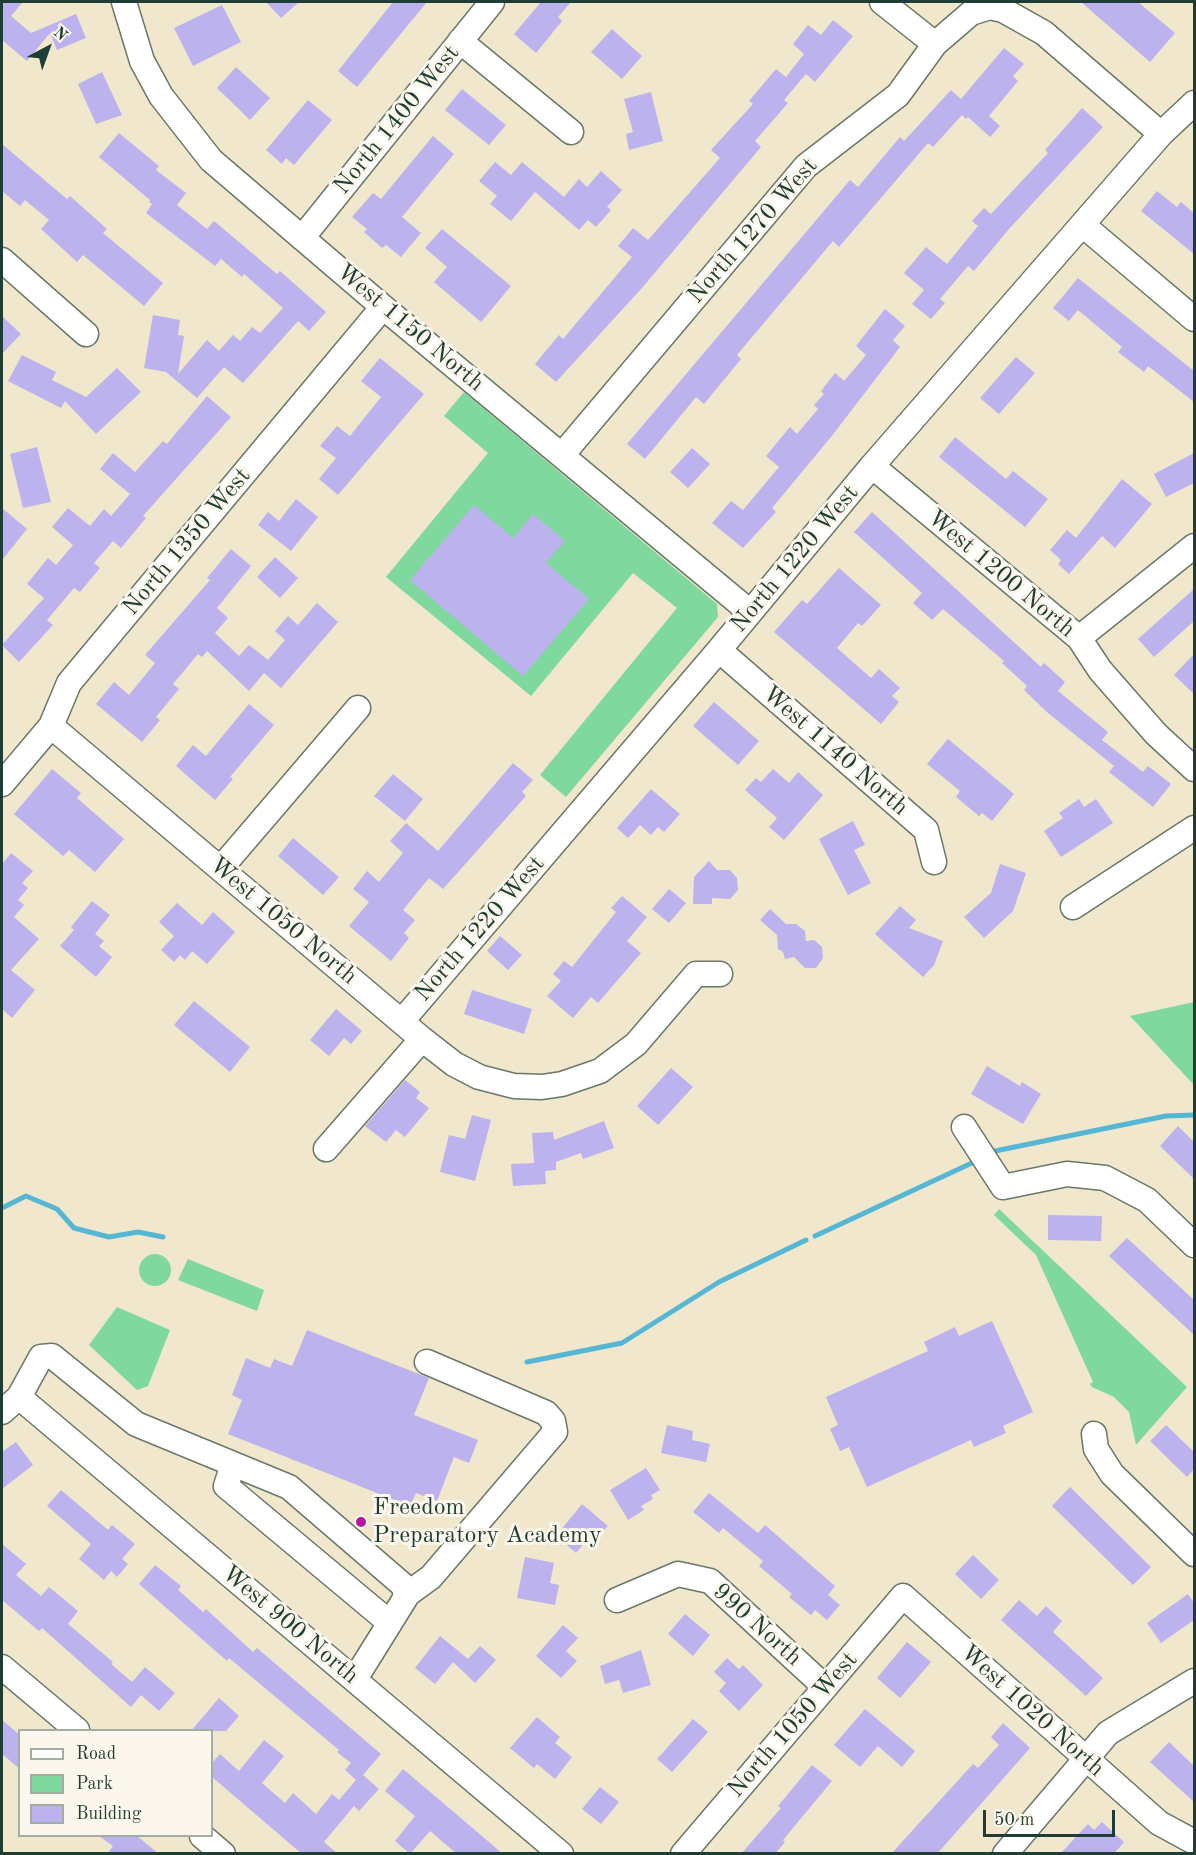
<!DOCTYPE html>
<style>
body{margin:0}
#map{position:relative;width:1196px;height:1855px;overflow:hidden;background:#f1e7cc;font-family:"Old Standard TT",serif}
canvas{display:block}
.frame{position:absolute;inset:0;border:3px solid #1f3d34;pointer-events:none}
.legend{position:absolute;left:18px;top:1729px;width:195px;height:108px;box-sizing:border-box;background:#fbf7ec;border:2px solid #a3ada2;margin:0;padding:8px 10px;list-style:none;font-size:18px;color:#1f3d34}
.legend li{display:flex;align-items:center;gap:12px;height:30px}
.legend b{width:30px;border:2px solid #a3ada2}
.north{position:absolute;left:18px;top:18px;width:60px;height:60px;-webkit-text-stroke:4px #fbf7ec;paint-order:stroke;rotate:41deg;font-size:16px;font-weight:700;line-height:24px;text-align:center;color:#1f3d34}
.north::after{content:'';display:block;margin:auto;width:21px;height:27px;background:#1f3d34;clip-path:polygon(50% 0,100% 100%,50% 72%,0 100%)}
.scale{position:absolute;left:983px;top:1810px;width:132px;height:27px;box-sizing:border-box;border:3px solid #1f3d34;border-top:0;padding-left:8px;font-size:18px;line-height:21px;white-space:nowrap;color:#1f3d34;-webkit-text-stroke:4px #fbf7ec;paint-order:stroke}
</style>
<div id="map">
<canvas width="1196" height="1855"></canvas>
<div class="frame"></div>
<ul class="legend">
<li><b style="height:8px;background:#fff"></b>Road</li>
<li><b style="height:16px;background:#7fd89d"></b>Park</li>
<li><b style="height:16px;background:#bcb2ee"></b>Building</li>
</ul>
<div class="north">N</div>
<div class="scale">50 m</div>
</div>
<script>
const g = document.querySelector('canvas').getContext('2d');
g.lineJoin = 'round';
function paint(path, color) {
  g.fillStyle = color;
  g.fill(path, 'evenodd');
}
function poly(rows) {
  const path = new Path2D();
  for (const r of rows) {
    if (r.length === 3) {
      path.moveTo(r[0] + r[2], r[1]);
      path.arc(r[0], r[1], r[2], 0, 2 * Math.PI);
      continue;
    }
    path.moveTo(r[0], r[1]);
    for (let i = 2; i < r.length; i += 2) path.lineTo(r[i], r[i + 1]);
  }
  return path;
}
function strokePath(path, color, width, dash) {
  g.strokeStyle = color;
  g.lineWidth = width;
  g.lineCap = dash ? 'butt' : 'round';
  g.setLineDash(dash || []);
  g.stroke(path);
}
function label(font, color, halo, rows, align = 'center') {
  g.font = font + ' "Old Standard TT",serif';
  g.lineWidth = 6;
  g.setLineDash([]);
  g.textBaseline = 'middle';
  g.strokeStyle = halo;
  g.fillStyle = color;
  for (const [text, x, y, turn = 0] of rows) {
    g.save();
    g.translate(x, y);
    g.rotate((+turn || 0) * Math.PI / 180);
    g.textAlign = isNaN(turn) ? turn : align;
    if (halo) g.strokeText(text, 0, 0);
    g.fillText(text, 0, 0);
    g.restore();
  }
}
const green = poly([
 [464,392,717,604,718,617,566,797,540,775,677,608,633,573,531,696,386,577,488,453,444,416],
 [1194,1002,1194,1085,1130,1016],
 [999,1209,1187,1387,1136,1445,1129,1412,1114,1397,1092,1387,1090,1384,1093,1382,1036,1255,994,1215],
 [155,1270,16],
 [188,1259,264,1290,257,1311,178,1280],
 [117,1307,170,1330,148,1386,137,1390,89,1345]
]);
const stream = poly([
 [995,1151,1166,1116,1194,1115],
 [2,1208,26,1196,57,1209,74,1228,109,1237,138,1232,163,1237],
 [815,1236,974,1162],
 [527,1362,622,1343,719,1282,806,1240]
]);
const building = poly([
 [2,2,23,2,11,16,31,33,76,14,86,38,57,50,50,33,27,61,2,40],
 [266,2,299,2,281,18],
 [393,2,427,2,357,87,338,71],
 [541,2,571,2,558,17,562,21,536,53,514,34],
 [1081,2,1138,2,1175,33,1150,62],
 [222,5,241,42,193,66,174,28],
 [833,20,853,36,815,82,806,74,784,100,788,103,755,141,761,147,642,288,556,382,535,364,559,335,563,339,632,257,618,246,633,228,648,240,720,158,711,150,753,104,749,101,776,69,786,77,804,54,793,44,808,25,821,35],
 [612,29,642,56,622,79,591,52],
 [1004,48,1024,64,1013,76,1018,81,989,116,1000,126,990,137,968,117,966,119,962,115,933,147,928,143,839,247,833,241,737,355,741,359,704,404,696,397,645,459,627,444,850,180,858,187,900,137,904,141,951,90,961,99],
 [236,67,270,98,250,120,217,88],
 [102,72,122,115,96,124,78,84],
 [462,89,506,125,489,145,445,110],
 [651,92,663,141,629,150,626,134,633,132,624,99],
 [308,100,332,120,294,165,286,158,282,164,266,150],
 [1082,108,1103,127,1009,229,974,271,968,266,940,299,945,303,931,319,912,304,924,290,904,273,926,247,947,264,978,226,972,221,984,208,991,214,1048,153,1045,150],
 [119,133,159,166,156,170,186,193,177,205,207,229,214,221,277,274,280,271,326,312,309,331,298,321,243,383,224,367,197,398,166,372,144,368,153,315,180,320,178,335,184,336,178,374,207,340,219,351,233,335,240,341,252,327,260,333,283,308,244,274,242,277,221,259,215,266,146,213,152,204,149,202,150,200,99,157],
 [433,136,454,154,402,217,421,233,401,257,386,245,382,248,364,232,367,229,352,217,373,193,381,199],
 [2,144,67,199,70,196,107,229,103,233,163,283,144,306,83,255,77,262,41,229,49,220,25,200,20,206,2,191],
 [495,162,511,175,522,162,564,197,579,179,587,187,601,171,622,190,607,207,611,210,596,227,588,220,579,230,535,192,511,221,490,204,497,196,479,181],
 [1157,191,1177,207,1181,202,1194,213,1194,254,1141,211],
 [442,229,511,286,481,322,434,282,447,267,425,248],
 [1078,278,1194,371,1194,402,1148,366,1144,372,1118,352,1122,347,1078,310,1069,321,1053,308],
 [885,309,905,326,893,340,900,347,831,437,772,508,776,512,743,548,712,523,731,501,743,510,779,467,766,456,790,427,797,434,818,409,814,405,824,394,821,391,835,373,844,381,866,355,856,346],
 [2,316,21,334,2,354],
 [22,355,56,372,52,380,86,397,117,368,141,392,96,434,65,401,61,408,8,381],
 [1016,357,1035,373,999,414,980,398],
 [380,358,424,394,338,495,319,479,336,458,320,446,337,426,350,436,381,397,361,381],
 [207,396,231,417,143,516,146,518,121,548,113,541,94,563,100,568,80,592,74,588,47,620,53,625,19,662,2,645,44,598,27,584,48,558,56,565,73,545,52,527,68,508,90,526,104,509,111,516,130,494,100,469,113,453,135,472,163,441,167,444],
 [955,437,1006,479,1013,471,1048,499,1025,527,939,457],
 [37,447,51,502,23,508,10,454],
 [692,448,710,464,688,488,670,472],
 [1194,453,1194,483,1166,497,1154,474],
 [1122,479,1152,504,1115,548,1102,536,1069,574,1058,564,1061,560,1050,550,1067,530,1076,538],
 [296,499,318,517,291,551,258,525,268,512,279,521],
 [474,505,513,538,533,514,565,541,546,563,589,599,523,676,410,580],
 [2,508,27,529,2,560],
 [872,512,1041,667,1044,663,1065,682,1058,691,1108,732,1102,740,1143,772,1148,766,1171,784,1153,807,1109,772,1114,766,1048,713,1024,690,1027,686,1002,663,1004,661,943,609,932,620,913,603,922,593,854,532],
 [231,549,251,566,217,608,228,618,215,633,239,656,249,645,268,660,285,640,275,631,288,616,298,625,317,603,338,622,281,688,264,673,249,691,207,651,202,657,198,654,173,684,179,689,156,717,160,720,142,742,96,704,114,682,129,695,155,663,145,655,210,580,207,578],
 [275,557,298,578,280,598,257,577],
 [839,568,881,605,862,626,858,623,837,648,871,678,879,669,900,688,892,696,899,702,881,724,774,632,802,600,807,604],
 [1194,589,1194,621,1154,657,1138,639],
 [1194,654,1194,694,1174,675],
 [714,702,759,741,738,765,693,726],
 [249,704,274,725,230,777,233,779,215,800,176,766,193,745,206,756],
 [948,739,1014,794,992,821,982,813,979,816,956,797,960,791,927,764],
 [513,763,533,780,522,792,526,796,443,889,429,878,403,910,415,920,404,933,409,938,391,961,349,926,369,902,353,889,367,871,379,882,403,853,390,841,406,823,438,851],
 [52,769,81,793,77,798,124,839,95,872,69,850,63,856,14,814],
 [773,769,789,783,798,772,823,795,784,840,769,827,777,818,745,790,756,778,761,782],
 [393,774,423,799,405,821,374,796],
 [651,789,680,814,664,832,658,827,651,835,640,825,628,838,617,828],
 [1079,799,1084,807,1096,799,1113,823,1061,857,1044,831,1063,818,1059,813],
 [853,821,865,845,854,850,871,883,848,895,819,839],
 [293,838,339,877,323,895,278,856],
 [11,853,33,871,22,883,28,888,18,900,24,905,14,917,39,939,11,970,35,990,12,1018,2,1009,2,864],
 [709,861,717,870,730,870,737,878,738,890,730,899,712,898,712,904,693,904,694,877],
 [1000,864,1026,873,1013,911,984,938,964,917,991,893],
 [669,889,686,903,669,923,652,909],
 [622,896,647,917,627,941,641,953,598,1003,591,997,573,1018,547,996,561,981,553,974,564,961,572,967,616,912,611,908],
 [92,901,110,915,95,934,104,941,99,946,112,957,96,977,60,946,74,930,71,927],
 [177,903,202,925,213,912,235,932,207,964,192,951,185,960,180,955,174,962,161,950,174,936,159,922],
 [900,906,916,920,909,928,943,941,934,965,923,977,875,934],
 [770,909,786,924,796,924,805,931,806,941,814,940,822,947,823,958,816,968,805,968,794,957,785,959,783,952,778,949,777,935,760,920],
 [500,936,522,955,508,970,487,951],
 [472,990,532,1009,524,1034,464,1014],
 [194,1001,250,1047,230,1072,174,1025],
 [336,1009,362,1031,351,1044,344,1038,329,1056,310,1040],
 [987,1066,1020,1086,1022,1082,1041,1094,1023,1124,971,1094],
 [671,1068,693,1087,658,1125,637,1106],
 [405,1080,420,1092,416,1098,429,1108,405,1137,396,1130,386,1142,365,1126],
 [472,1115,491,1120,475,1181,440,1172,449,1135,465,1139],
 [604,1121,614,1148,583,1159,581,1153,556,1162,556,1170,545,1171,546,1184,513,1186,511,1164,534,1163,532,1133,553,1132,554,1140],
 [1178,1126,1194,1142,1194,1179,1160,1146],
 [1048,1215,1102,1216,1101,1241,1048,1240],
 [1127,1238,1194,1300,1194,1335,1109,1256],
 [992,1321,1033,1412,1003,1426,1006,1433,974,1447,971,1440,867,1487,849,1447,840,1451,830,1429,838,1425,826,1397,928,1351,924,1342,955,1327,959,1336],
 [307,1330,429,1378,414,1415,478,1440,469,1463,454,1457,437,1501,416,1493,410,1506,228,1434,242,1400,232,1395,246,1358,270,1368,274,1359,292,1366],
 [667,1425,693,1431,692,1440,710,1444,706,1462,661,1453],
 [1166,1425,1194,1452,1194,1469,1187,1477,1150,1441],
 [16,1442,33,1465,2,1489,2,1452],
 [646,1468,660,1490,651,1495,653,1499,641,1506,644,1510,628,1520,610,1490],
 [1070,1487,1151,1567,1133,1585,1052,1506],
 [61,1490,108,1530,112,1525,135,1544,122,1559,128,1564,117,1577,111,1571,104,1580,79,1559,91,1544,47,1506],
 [709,1493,758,1533,765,1525,835,1586,828,1595,840,1605,827,1620,815,1610,811,1615,789,1597,792,1594,759,1566,763,1561,723,1528,719,1533,693,1512],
 [582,1504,608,1526,596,1539,591,1535,576,1553,556,1536],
 [2,1544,26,1564,16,1575,41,1596,49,1587,78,1611,68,1624,113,1662,111,1664,132,1682,145,1667,175,1693,159,1711,141,1695,131,1707,42,1628,39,1631,2,1600],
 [973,1555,999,1580,981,1599,955,1574],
 [525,1557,554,1563,550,1583,559,1585,555,1605,517,1598],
 [155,1565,181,1586,178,1590,203,1612,206,1609,253,1652,257,1648,381,1754,363,1775,379,1789,359,1811,354,1806,324,1842,338,1854,302,1854,212,1777,212,1763,220,1754,239,1771,264,1740,284,1756,262,1783,285,1803,293,1793,316,1814,332,1794,339,1800,356,1780,345,1770,351,1763,337,1752,339,1750,229,1658,227,1661,139,1584],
 [1188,1594,1194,1603,1194,1620,1161,1643,1147,1623],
 [1019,1600,1037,1616,1046,1606,1062,1621,1053,1632,1103,1678,1086,1696,1001,1620],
 [685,1614,710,1635,693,1656,668,1634],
 [563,1625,578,1638,566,1651,577,1661,561,1678,536,1656],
 [440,1636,468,1659,480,1646,496,1660,475,1683,453,1662,435,1684,415,1668],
 [907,1642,931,1662,900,1698,877,1678],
 [641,1650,651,1685,623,1693,619,1680,605,1684,600,1666],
 [727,1658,739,1669,743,1665,763,1685,739,1711,719,1691,726,1683,714,1672],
 [219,1698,239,1716,226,1731,191,1731],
 [865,1709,915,1751,902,1767,878,1746,860,1767,834,1745],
 [537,1717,560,1737,555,1743,572,1757,555,1779,537,1764,534,1768,510,1748],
 [693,1719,708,1732,672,1772,657,1759],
 [2,1720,20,1735,20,1769,2,1754],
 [1003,1723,1030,1748,937,1854,891,1854,973,1764,978,1768,999,1745,991,1737],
 [1169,1742,1194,1766,1194,1802,1150,1762],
 [812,1765,832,1781,783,1840,785,1842,775,1854,741,1854,781,1808,778,1806],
 [403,1769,442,1802,503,1854,457,1854,430,1831,410,1854,395,1841,415,1816,385,1791],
 [600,1787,619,1802,601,1824,582,1809],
 [1102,1822,1124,1842,1114,1854,1060,1854,1088,1824,1094,1830],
 [99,1836,137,1836,159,1854,107,1854,113,1846]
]);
const minor = poly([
 [124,2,142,61,161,96,211,160,383,307,750,612],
 [882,2,935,44],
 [460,41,571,132],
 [1084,226,1194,319],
 [302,238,492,2],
 [2,260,86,334],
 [562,455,806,166,898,95,935,44,971,13,990,7,1003,10,1044,33,1161,134],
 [872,466,1079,638,1100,670,1156,734,1194,769],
 [1079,638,1194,546],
 [719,650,926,830,934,862],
 [51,726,422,1039,454,1064,479,1077,514,1086,542,1087,562,1084,600,1071,636,1044,696,974,720,974],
 [2,784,51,726,69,683,383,307],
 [221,868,358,708],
 [1073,907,1194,828],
 [402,1021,719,650,872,466,1161,134,1194,103],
 [964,1127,1003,1187,1067,1174,1105,1178,1147,1200,1194,1245],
 [326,1149,422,1039],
 [19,1397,561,1854],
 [2,1412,19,1397,41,1357,52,1356,136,1424,289,1487,404,1586,406,1597,355,1679],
 [1094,1434,1096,1449,1112,1474,1194,1554],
 [233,1464,226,1486,390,1623],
 [405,1596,431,1577,555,1432,553,1421,546,1413,427,1362],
 [617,1600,678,1574,710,1581,825,1687],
 [2,1667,77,1730],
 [202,1836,223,1854],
 [683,1854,903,1596,1159,1823,1194,1842],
 [1005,1854,1108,1733,1194,1681]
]);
const markers = [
 [361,1522,6,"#b5179e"]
];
const streetNames = [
 ["North 1400 West",397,120,-51],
 ["North 1270 West",753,231,-49],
 ["West 1150 North",410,328,40],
 ["North 1350 West",187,542,-50],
 ["North 1220 West",795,559,-50],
 ["West 1200 North",1001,574,40],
 ["West 1140 North",835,751,41],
 ["West 1050 North",283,921,40],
 ["North 1220 West",480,929,-49],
 ["West 900 North",290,1625,40],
 ["990 North",757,1625,42],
 ["West 1020 North",1032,1711,42],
 ["North 1050 West",793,1725,-49]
];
const poiNames = [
 ["Freedom",373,1508],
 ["Preparatory Academy",373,1536]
];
paint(green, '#7fd89d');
strokePath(stream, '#56b7d4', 5);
paint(building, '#bcb2ee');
strokePath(minor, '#687869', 27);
strokePath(minor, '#fff', 24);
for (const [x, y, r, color] of markers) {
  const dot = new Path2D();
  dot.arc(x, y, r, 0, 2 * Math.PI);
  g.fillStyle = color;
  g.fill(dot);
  strokePath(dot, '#fbf7ec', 2);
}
label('24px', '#1f3d34', '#fbf7ec', streetNames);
label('24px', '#1f3d34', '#fbf7ec', poiNames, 'left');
</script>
